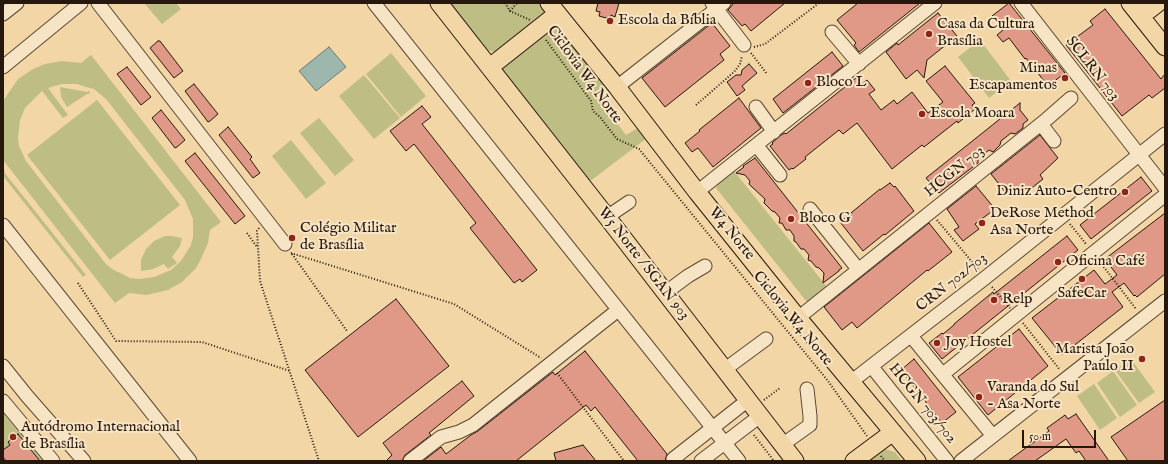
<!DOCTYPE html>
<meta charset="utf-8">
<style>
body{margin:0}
#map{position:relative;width:1168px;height:464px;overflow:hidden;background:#f3d6a6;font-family:"IM FELL English",serif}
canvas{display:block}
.frame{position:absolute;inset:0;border:4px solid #27180e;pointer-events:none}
.scale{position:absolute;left:1022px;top:430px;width:74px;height:18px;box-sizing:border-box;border:2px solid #27180e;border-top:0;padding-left:5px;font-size:12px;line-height:14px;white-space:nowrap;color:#27180e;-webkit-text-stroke:3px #f7e4c5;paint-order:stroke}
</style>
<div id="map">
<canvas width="1168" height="464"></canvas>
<div class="frame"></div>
<div class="scale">50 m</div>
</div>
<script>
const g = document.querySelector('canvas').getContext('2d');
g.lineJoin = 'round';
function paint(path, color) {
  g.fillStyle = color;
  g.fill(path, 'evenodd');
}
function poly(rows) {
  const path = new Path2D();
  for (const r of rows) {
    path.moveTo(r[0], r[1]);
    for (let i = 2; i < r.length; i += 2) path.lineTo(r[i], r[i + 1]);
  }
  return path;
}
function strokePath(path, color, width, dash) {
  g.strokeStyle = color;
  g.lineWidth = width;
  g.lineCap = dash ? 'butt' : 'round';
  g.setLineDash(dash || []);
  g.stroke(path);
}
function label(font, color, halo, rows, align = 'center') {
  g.font = font + ' "IM FELL English",serif';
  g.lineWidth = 4;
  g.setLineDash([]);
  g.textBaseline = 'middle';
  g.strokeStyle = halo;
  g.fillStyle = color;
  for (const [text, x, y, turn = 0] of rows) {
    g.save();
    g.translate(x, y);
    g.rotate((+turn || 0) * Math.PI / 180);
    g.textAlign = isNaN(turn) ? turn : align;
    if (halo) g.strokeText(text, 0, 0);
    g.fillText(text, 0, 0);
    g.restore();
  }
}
const green = poly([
 [144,3,176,3,181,9,162,24],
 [449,3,539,3,545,10,542,16,499,50,495,52,486,50],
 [556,27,605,85,594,93,626,135,638,128,647,138,589,182,502,70,502,64,547,28],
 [980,40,1011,81,989,98,958,57],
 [391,53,426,96,401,117,366,74],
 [91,55,221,222,210,230,208,243,201,259,196,268,182,282,168,290,155,293,146,295,129,293,115,303,3,160,3,101,18,79,33,69,45,64,62,61,81,63],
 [62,84,77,84,86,87,94,89,106,99,185,200,193,219,193,237,191,245,181,261,171,270,154,277,139,279,130,278,112,269,106,264,26,161,19,146,18,138,20,120,25,108,42,91,63,118,68,115,48,88],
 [364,75,400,118,374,139,339,96],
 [60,87,87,92,89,91,90,92,89,94,87,94,67,107,61,97],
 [97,100,180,205,110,260,27,155],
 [319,118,354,160,335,176,300,133],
 [291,140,326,183,306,199,272,156],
 [3,168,5,171,4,172,86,275,83,277,3,176],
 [734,171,827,287,807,302,716,188,718,184],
 [165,236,171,236,182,238,180,246,172,257,177,263,168,269,164,264,153,269,141,271,141,260,146,249,154,241],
 [1131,359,1155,392,1139,403,1115,370],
 [1113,371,1137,405,1120,417,1097,383],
 [1094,384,1117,418,1100,430,1077,396],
 [3,413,43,461,3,461],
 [881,448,895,452,902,461,866,461]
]);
const water = poly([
 [329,47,346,67,316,91,299,71,329,47]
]);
const building = poly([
 [598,3,619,3,615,17,611,15,610,19,599,16,600,12,596,11,598,3],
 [734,3,785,3,751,31,745,24,742,26,728,10,734,3],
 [858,3,920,3,859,52,854,45,856,43,837,20,858,3],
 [1009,3,1065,73,1048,86,1026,58,1025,59,1009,38,1003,42,997,35,1003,30,992,16,1009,3],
 [1105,9,1161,79,1165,74,1165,88,1152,98,1149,95,1122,116,1066,45,1093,25,1090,21,1105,9],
 [938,13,957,36,927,60,924,78,917,70,906,79,886,52,897,43,898,45,938,13],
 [712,23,730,46,720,54,724,60,665,107,642,78,712,23],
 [158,41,160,41,183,71,174,78,150,48,158,41],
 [832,52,843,66,783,113,773,99,832,52],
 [749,64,757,73,742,86,745,90,737,96,727,82,736,75,741,75,742,70,749,64],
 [945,66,975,103,972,105,975,109,958,123,957,121,924,147,922,145,892,169,857,123,843,134,839,130,805,157,806,159,793,169,792,168,789,170,770,146,773,144,772,143,781,135,785,133,786,134,856,78,861,85,867,80,875,90,869,94,881,110,894,100,897,104,912,92,928,113,943,102,926,81,945,66],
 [127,67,151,97,141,105,117,74,127,67],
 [194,84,218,114,210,121,208,122,185,91,194,84],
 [739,98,761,128,713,167,698,148,692,152,685,143,700,131,699,130,739,98],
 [1020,103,1020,110,1028,120,1023,124,1023,128,1015,134,1011,133,1001,141,1000,145,993,152,989,150,978,159,978,163,939,193,926,178,1020,103],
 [422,106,431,117,422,124,537,270,522,282,520,279,514,283,470,228,476,223,414,144,406,151,390,131,422,106],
 [161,110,185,140,177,147,175,148,152,118,161,110],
 [228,127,252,157,250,159,260,173,253,178,219,135,228,127],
 [1040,135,1058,158,1040,175,1043,179,1023,195,1019,190,1009,197,991,174,1040,135],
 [195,153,245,216,235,224,185,161,195,153],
 [755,158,842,268,839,270,839,271,823,283,824,273,819,268,816,267,811,261,808,260,809,255,804,249,801,249,796,242,794,241,794,236,790,230,786,230,782,223,779,223,780,218,775,212,772,211,764,203,765,199,751,186,749,184,750,181,745,175,736,173,744,167,743,166,755,158],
 [1141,177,1152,191,1091,239,1080,225,1141,177],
 [890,183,894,187,895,186,914,211,885,235,884,234,863,251,840,222,880,189,880,190,890,183],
 [976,186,995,209,975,224,979,229,963,241,954,230,959,227,947,209,976,186],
 [1165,213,1165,274,1137,297,1135,295,1134,296,1124,283,1112,292,1123,307,1062,355,1032,318,1094,270,1105,284,1117,275,1105,259,1165,213],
 [929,223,952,252,928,271,927,270,857,328,852,322,842,330,824,307,929,223],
 [1067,236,1078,250,942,359,929,343,942,333,943,334,954,325,954,324,993,292,994,294,1067,236],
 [396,299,449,366,358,437,305,370,396,299],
 [1019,329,1048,366,988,415,958,377,1019,329],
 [585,351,667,454,665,461,638,461,595,407,591,411,586,405,516,461,423,461,441,447,446,454,471,435,478,431,553,372,555,375,585,351],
 [914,359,956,412,942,423,901,370,914,359],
 [462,381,474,396,429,433,431,435,405,455,402,461,386,461,392,455,383,443,462,381],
 [1165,400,1165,461,1128,461,1111,437,1165,400],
 [1076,414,1109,461,1086,461,1079,451,1076,453,1066,439,1035,461,1008,461,1049,431,1047,428,1065,415,1068,419,1076,414],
 [18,434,40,461,6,461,3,457,3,450,10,445,8,442,18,434],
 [583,445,596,461,556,461,554,453,583,445]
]);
const path = poly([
 [505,3,510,11,530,20],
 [510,11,517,3],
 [546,40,591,101,593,111,600,117,617,139,639,149,828,381,867,436],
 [754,47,765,44,819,3],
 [751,53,767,74],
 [696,105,734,72,740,64,742,56],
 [937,220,978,269],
 [1070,224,1086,244],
 [259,228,257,231,260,281,319,461],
 [247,233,257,247],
 [291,253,454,304,541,358],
 [292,254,347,331],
 [1100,262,1136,309],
 [78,283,116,341,202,342,290,371],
 [992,287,1010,308],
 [1023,323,1060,370],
 [557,373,624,461],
 [764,400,780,388],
 [754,435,774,461],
 [881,456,885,461]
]);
const minor = poly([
 [98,3,285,244],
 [374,3,739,461],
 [712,3,744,45],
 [1021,3,1165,188],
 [3,14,17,3],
 [832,32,859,64],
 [3,67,81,3],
 [617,87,724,3],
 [756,107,774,132],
 [1041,124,1054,141],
 [757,146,780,175],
 [697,192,935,3],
 [810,209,858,269],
 [607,217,629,202],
 [3,225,190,461],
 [665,293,688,276,705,266],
 [798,318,1047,119,1071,98],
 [911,336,993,436],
 [3,366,27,396,84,461],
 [872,367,947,461],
 [724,370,766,339],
 [943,374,1165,195],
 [852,381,985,278,1165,134],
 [3,401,53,461],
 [782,445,810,425,810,416,807,389],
 [673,459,748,400],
 [410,461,441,437,459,432,473,425,618,310],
 [701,461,760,416],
 [961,461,1165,301]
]);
const major = poly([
 [439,3,607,217,795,461],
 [549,3,617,87,697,192,798,318,917,461],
 [1130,3,1165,47],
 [1136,3,1142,9,1149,10,1158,3],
 [490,67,557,14],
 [854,461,893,432]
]);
const markers = [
 [610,21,4,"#8f2418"],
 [929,34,4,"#8f2418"],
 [1065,78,4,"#8f2418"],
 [808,83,4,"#8f2418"],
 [922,114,4,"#8f2418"],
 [1125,192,4,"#8f2418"],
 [791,219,4,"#8f2418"],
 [982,223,4,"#8f2418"],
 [292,238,4,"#8f2418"],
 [1058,262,4,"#8f2418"],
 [1082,279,4,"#8f2418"],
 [994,300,4,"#8f2418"],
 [937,343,4,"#8f2418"],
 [1142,359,4,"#8f2418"],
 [979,397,4,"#8f2418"],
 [13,437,4,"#8f2418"]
];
const poiNames = [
 ["Escola da Bíblia",618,21],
 ["Casa da Cultura",937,25],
 ["Brasília",937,42],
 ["Minas",1057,69,"right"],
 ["Escapamentos",1057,86,"right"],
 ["Bloco L",816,83],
 ["Escola Moara",930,114],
 ["Diniz Auto-Centro",1117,192,"right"],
 ["DeRose Method",990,214],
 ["Asa Norte",990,231],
 ["Bloco G",799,219],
 ["Colégio Militar",300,229],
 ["de Brasília",300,246],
 ["Oficina Café",1066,262],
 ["SafeCar",1082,294,"center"],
 ["Relp",1002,300],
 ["Joy Hostel",945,343],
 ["Marista João",1134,350,"right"],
 ["Paulo II",1134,367,"right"],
 ["Varanda do Sul",987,388],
 ["- Asa Norte",987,405],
 ["Autódromo Internacional",21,428],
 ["de Brasília",21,445]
];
const streetNames = [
 ["SCLRN 703",1092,69,52],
 ["Ciclovia W4 Norte",584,75,54],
 ["HCGN 703",955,172,-39],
 ["W4 Norte",731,234,51],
 ["W5 Norte / SGAN 903",643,264,52],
 ["CRN 702/703",952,283,-38],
 ["Ciclovia W4 Norte",792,319,51],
 ["HCGN 703/702",922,404,51]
];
paint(green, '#bebd84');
paint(water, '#9db7af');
strokePath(water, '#6e776f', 1);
paint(building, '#e09887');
strokePath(building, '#27180e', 1);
strokePath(minor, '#5a4834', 15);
strokePath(major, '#27180e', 19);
strokePath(path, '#27180e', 2, [1, 2]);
strokePath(minor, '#f7e4c5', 13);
strokePath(major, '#f3d6a6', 17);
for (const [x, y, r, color] of markers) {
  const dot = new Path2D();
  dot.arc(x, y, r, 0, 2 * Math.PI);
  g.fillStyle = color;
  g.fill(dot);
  strokePath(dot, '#f7e4c5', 1.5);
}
label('15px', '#27180e', '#f7e4c5', poiNames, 'left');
label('15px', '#27180e', '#f7e4c5', streetNames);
</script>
